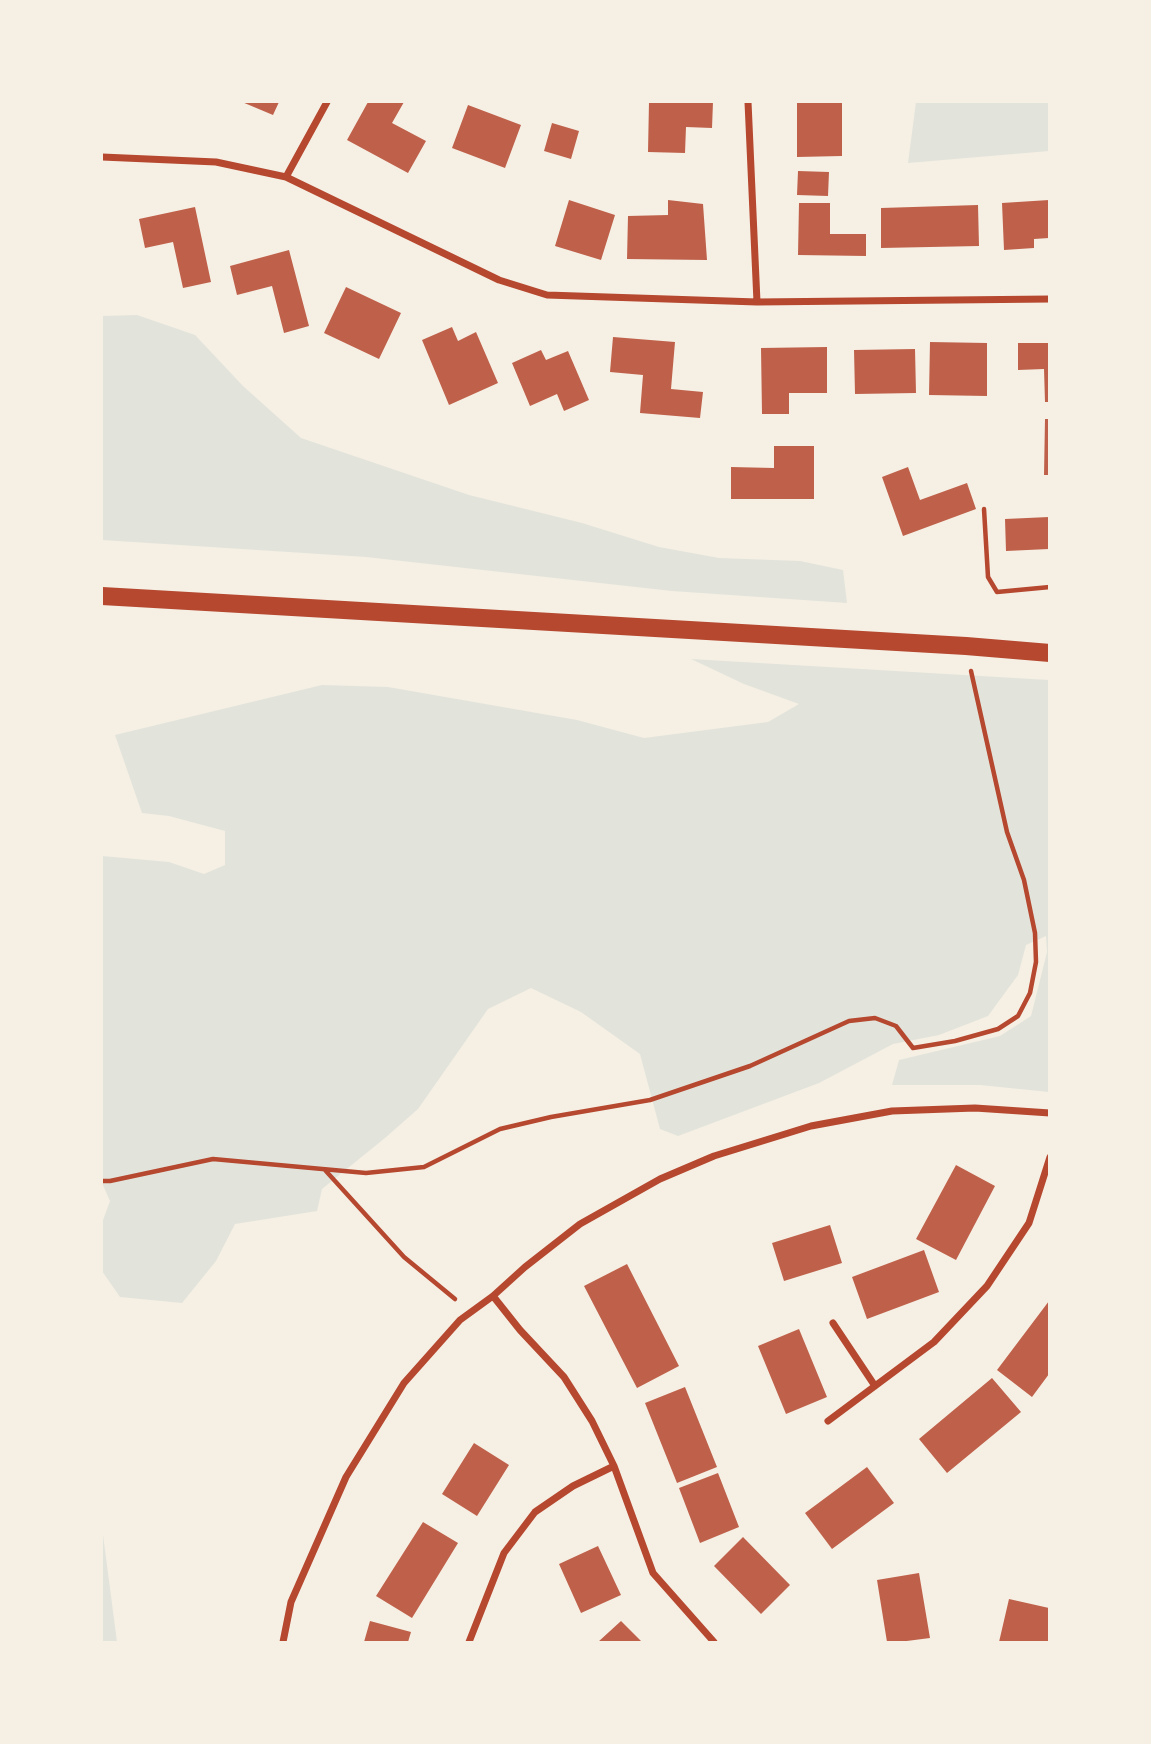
<!DOCTYPE html>
<style>
body{margin:0}
#map{position:relative;width:1151px;height:1744px;overflow:hidden;background:#f6efe4;font-family:Lato,sans-serif}
canvas{display:block}
.frame{position:absolute;inset:0;border:103px solid #f6efe4;pointer-events:none}
</style>
<div id="map">
<canvas width="1151" height="1744"></canvas>
<div class="frame"></div>
</div>
<script>
const g = document.querySelector('canvas').getContext('2d');
g.lineJoin = 'round';
function paint(path, color) {
  g.fillStyle = color;
  g.fill(path, 'evenodd');
}
function poly(rows) {
  const path = new Path2D();
  for (const r of rows) {
    path.moveTo(r[0], r[1]);
    for (let i = 2; i < r.length; i += 2) path.lineTo(r[i], r[i + 1]);
  }
  return path;
}
function strokePath(path, color, width, dash) {
  g.strokeStyle = color;
  g.lineWidth = width;
  g.lineCap = dash ? 'butt' : 'round';
  g.setLineDash(dash || []);
  g.stroke(path);
}
const green = poly([
 [916,102,1049,102,1049,151,908,163],
 [137,315,195,335,243,386,301,438,469,495,582,523,659,547,719,558,800,561,843,570,847,603,672,591,366,557,102,540,102,316],
 [691,659,1049,680,1049,1092,980,1085,892,1085,899,1060,1000,1036,1031,1016,1047,952,1046,936,1026,945,1018,975,988,1016,939,1035,893,1044,819,1083,678,1136,660,1129,640,1054,581,1012,531,988,488,1009,418,1109,385,1138,322,1189,317,1211,235,1224,216,1261,182,1303,120,1297,102,1271,102,1223,110,1201,102,1183,102,856,169,862,204,874,225,865,225,831,169,816,142,813,115,735,322,685,388,687,577,720,644,738,768,722,799,704,744,684],
 [102,1527,117,1642,102,1642]
]);
const building = poly([
 [242,102,279,102,273,115],
 [368,102,404,102,392,123,426,141,408,173,347,140],
 [649,102,713,102,712,128,686,127,685,153,648,152],
 [797,102,842,102,842,156,797,157],
 [468,105,521,125,505,168,452,148],
 [552,123,579,131,571,159,544,151],
 [798,171,829,172,828,196,797,195],
 [569,200,615,215,601,260,555,246],
 [668,200,703,204,707,260,627,259,628,216,668,215],
 [1049,200,1049,238,1034,239,1034,248,1004,250,1002,203],
 [799,203,830,203,830,234,866,234,866,256,798,255],
 [978,205,979,246,881,248,881,208],
 [195,207,211,282,183,288,173,242,145,248,139,219],
 [289,250,309,326,284,333,272,286,237,295,230,266],
 [346,287,401,313,379,359,324,333],
 [452,327,458,341,476,332,498,383,449,405,422,340],
 [613,337,675,342,671,389,703,392,700,418,640,413,643,375,610,372],
 [930,342,987,343,987,396,929,395],
 [1018,343,1049,343,1049,402,1045,402,1044,369,1018,370],
 [827,347,827,393,789,393,789,414,762,414,761,348],
 [915,349,916,393,855,394,854,350],
 [541,350,546,360,568,351,589,400,564,411,557,394,530,406,512,363],
 [1045,419,1049,419,1049,475,1044,475],
 [774,446,814,446,814,499,731,499,731,467,774,468],
 [908,467,920,500,967,483,976,509,903,536,882,477],
 [1049,517,1049,549,1006,551,1005,519],
 [956,1165,995,1186,956,1260,916,1239],
 [830,1225,842,1263,784,1281,772,1243],
 [924,1250,939,1292,867,1319,852,1277],
 [627,1264,679,1366,637,1388,584,1286],
 [1049,1301,1049,1374,1032,1397,997,1370],
 [799,1329,827,1397,786,1414,758,1346],
 [992,1378,1021,1412,947,1473,919,1439],
 [685,1387,717,1467,677,1483,645,1403],
 [474,1443,509,1465,477,1516,442,1494],
 [867,1467,894,1503,832,1549,805,1513],
 [718,1473,739,1527,700,1543,679,1488],
 [423,1522,458,1543,412,1618,376,1596],
 [743,1537,790,1585,761,1614,714,1566],
 [598,1546,621,1595,581,1613,559,1564],
 [919,1573,930,1638,899,1642,887,1642,877,1580],
 [1009,1599,1049,1608,1049,1642,999,1642],
 [370,1621,411,1632,408,1642,364,1642],
 [621,1621,642,1642,598,1642]
]);
const path = poly([
 [984,509,988,577,997,592,1050,587],
 [325,1170,404,1257,455,1299],
 [102,1181,110,1181,213,1159,366,1173,424,1167,500,1129,551,1117,650,1100,750,1066,849,1021,875,1018,896,1026,913,1048,955,1041,998,1029,1018,1016,1030,993,1036,962,1035,933,1024,880,1007,832,971,671]
]);
const minor = poly([
 [748,102,757,302],
 [102,157,216,162,286,177,499,280,547,295,757,302,1050,299],
 [286,177,327,102],
 [493,1296,520,1330,564,1377,592,1421,614,1466,653,1573,714,1642],
 [833,1323,875,1386],
 [828,1421,934,1342,987,1286,1029,1223,1050,1157],
 [283,1642,291,1602,346,1477,404,1383,460,1320,493,1296,525,1267,580,1224,660,1179,714,1156,811,1126,892,1111,975,1108,1050,1113],
 [469,1642,504,1553,535,1512,573,1486,614,1466]
]);
const primary = poly([
 [102,596,966,646,1050,653]
]);
paint(green, '#e2e4dc');
paint(building, '#bf614a');
strokePath(path, '#b5482f', 4.5);
strokePath(minor, '#b5482f', 7);
strokePath(primary, '#b5482f', 18);
</script>
